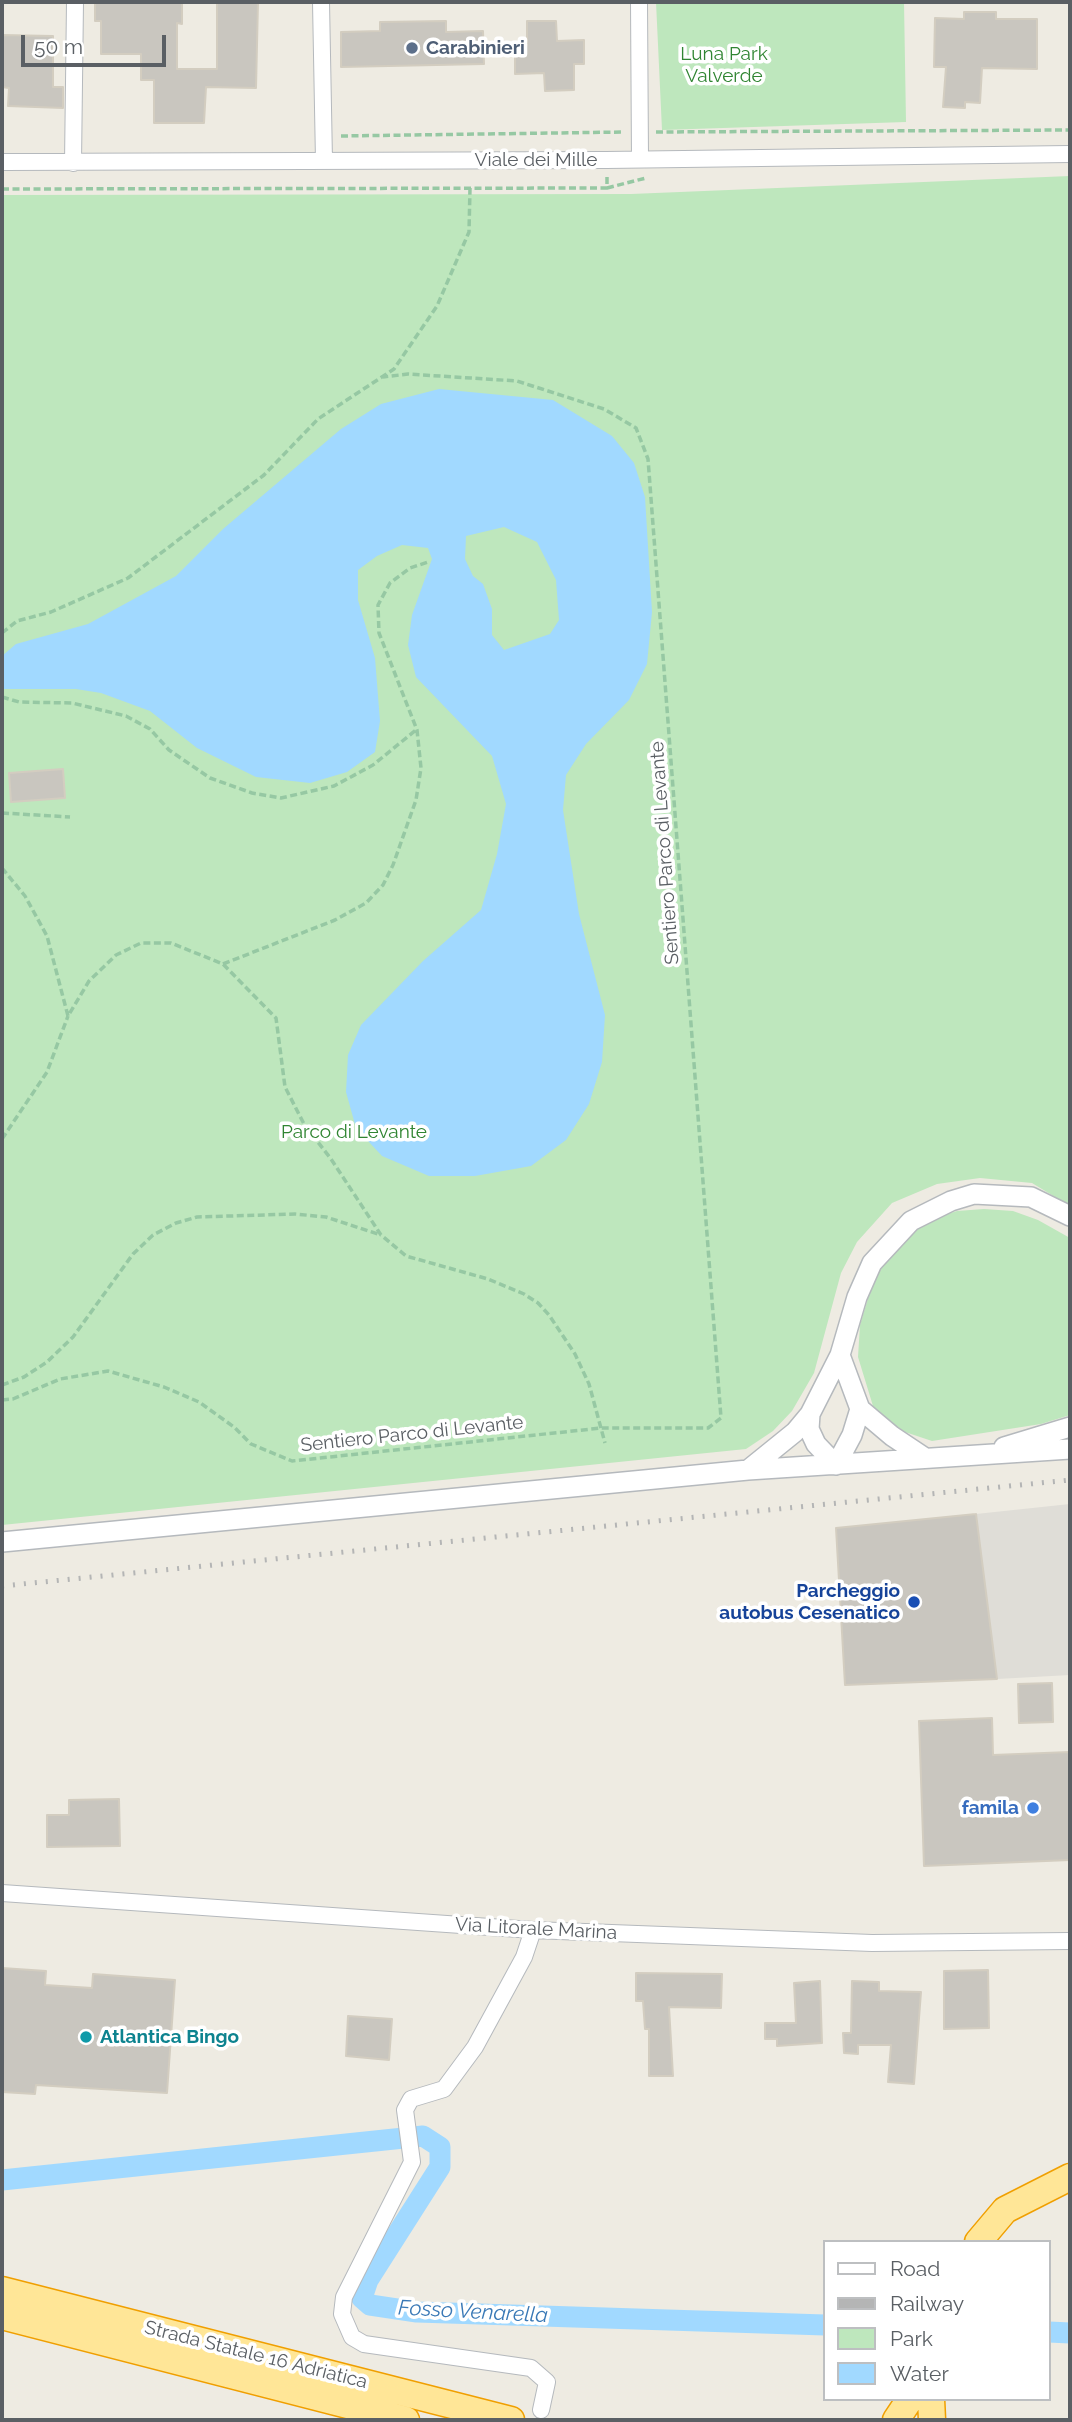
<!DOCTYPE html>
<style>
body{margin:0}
#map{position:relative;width:1072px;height:2422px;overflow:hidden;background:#eeebe2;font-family:Raleway,sans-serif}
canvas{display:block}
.frame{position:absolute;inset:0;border:4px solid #5a5f64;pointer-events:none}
.legend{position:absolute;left:823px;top:2240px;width:228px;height:161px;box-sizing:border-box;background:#fff;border:2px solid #bdbfc1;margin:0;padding:9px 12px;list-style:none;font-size:21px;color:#5a5f64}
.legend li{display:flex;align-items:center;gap:14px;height:35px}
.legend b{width:35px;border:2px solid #bdbfc1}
.scale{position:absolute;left:21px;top:35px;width:145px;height:32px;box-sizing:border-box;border:4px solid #5a5f64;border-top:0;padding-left:9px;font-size:21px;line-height:24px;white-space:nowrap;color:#5a5f64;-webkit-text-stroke:5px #fff;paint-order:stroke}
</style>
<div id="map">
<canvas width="1072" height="2422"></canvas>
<div class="frame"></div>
<ul class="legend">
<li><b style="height:9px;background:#fff"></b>Road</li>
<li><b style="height:9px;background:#b4b5b5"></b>Railway</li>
<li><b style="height:19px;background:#bee7bd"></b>Park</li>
<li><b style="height:19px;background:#a1d9ff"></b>Water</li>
</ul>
<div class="scale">50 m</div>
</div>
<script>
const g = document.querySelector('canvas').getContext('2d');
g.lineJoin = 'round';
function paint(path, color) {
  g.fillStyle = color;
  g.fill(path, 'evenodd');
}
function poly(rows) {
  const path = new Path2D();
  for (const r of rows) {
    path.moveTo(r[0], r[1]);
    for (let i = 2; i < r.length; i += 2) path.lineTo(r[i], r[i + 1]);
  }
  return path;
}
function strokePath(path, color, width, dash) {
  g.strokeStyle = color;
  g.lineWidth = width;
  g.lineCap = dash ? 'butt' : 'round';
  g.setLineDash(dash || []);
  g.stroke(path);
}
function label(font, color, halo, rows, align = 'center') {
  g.font = font + ' Raleway,sans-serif';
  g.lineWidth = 7;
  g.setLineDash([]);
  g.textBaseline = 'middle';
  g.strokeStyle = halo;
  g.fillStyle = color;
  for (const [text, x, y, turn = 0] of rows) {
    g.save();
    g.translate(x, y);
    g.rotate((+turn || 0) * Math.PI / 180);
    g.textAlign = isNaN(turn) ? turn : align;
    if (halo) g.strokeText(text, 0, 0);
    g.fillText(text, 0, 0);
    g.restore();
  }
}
const industrial = poly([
 [1070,1504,1070,1675,997,1679,976,1514]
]);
const green = poly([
 [656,2,904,2,906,122,662,130],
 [1070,176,1070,1206,1032,1183,980,1178,937,1184,892,1203,857,1242,841,1273,814,1373,792,1411,773,1431,746,1449,2,1525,2,195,631,194],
 [984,1209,1013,1211,1038,1220,1070,1238,1070,1415,1041,1424,932,1441,905,1432,883,1417,873,1406,858,1357,860,1325,874,1278,887,1255,913,1230,932,1219,957,1211]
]);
const water = poly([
 [439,389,553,400,612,436,634,463,645,497,652,612,647,664,629,700,586,744,566,775,563,810,579,914,605,1015,602,1062,589,1104,566,1140,531,1166,475,1176,429,1176,382,1156,356,1128,346,1092,348,1055,361,1025,423,961,481,910,497,854,506,804,492,756,416,677,408,645,412,615,432,559,428,548,402,545,377,556,358,570,358,600,375,658,380,721,375,752,347,772,310,783,256,777,197,748,150,711,101,693,76,689,2,689,2,656,16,644,88,624,176,576,223,529,341,429,381,404],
 [504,527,537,542,556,580,559,620,550,634,504,650,492,635,492,609,483,584,473,576,465,559,466,536]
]);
const canal = poly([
 [2,2180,423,2136,440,2147,440,2167,368,2280,362,2298,370,2305,417,2312,825,2325],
 [1049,2332,1070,2333]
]);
const building = poly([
 [95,2,182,2,182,24,177,23,177,69,217,69,217,2,258,2,256,88,206,87,204,123,154,123,154,80,141,80,141,54,101,54,101,21,95,21,95,2],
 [964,12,996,12,996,19,1037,19,1037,69,982,68,980,103,965,102,965,108,943,107,946,67,934,67,935,18,964,19,964,12],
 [446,21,446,32,483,31,484,64,341,67,341,32,380,31,380,22,446,21],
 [527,21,556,21,557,41,584,40,584,64,574,64,574,90,545,91,544,73,515,74,515,45,527,45,527,21],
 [2,35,53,36,53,87,63,87,63,108,8,106,9,88,2,87,2,35],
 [63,769,65,798,11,802,9,773,63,769],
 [976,1514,997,1679,845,1685,836,1528,976,1514],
 [1052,1683,1053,1722,1019,1723,1018,1684,1052,1683],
 [992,1718,993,1755,1070,1752,1070,1860,924,1866,919,1721,992,1718],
 [119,1799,120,1846,47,1847,47,1815,69,1815,69,1800,119,1799],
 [2,1968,46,1971,45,1985,92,1988,93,1974,175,1980,167,2093,36,2085,35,2094,2,2092,2,1968],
 [988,1970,989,2028,944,2029,944,1971,988,1970],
 [636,1973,722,1974,721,2008,669,2007,673,2076,649,2076,649,2029,645,2029,643,2001,636,2001,636,1973],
 [820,1981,822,2043,777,2046,777,2039,765,2039,765,2023,796,2023,794,1983,820,1981],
 [852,1981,879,1982,879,1991,921,1992,914,2084,888,2082,891,2045,858,2045,858,2054,844,2053,843,2033,851,2033,852,1981],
 [348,2016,392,2019,389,2060,346,2056,348,2016]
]);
const path = poly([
 [656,132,1070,130],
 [341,136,624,132],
 [607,188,646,178],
 [2,189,607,188,607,176],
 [2,633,17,621,51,612,128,578,264,475,318,419,394,369,437,306,469,232,470,188],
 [2,697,19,702,72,703,126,716,150,729,169,750,210,778,252,793,281,798,334,786,373,765,416,730],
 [2,813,70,817],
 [2,868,25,896,47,936,68,1016,89,981,116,955,141,943,171,943,223,964,276,1018,285,1087,304,1124,331,1159,381,1235,406,1256,488,1279,524,1294,538,1303,549,1315,575,1354,589,1384,605,1443],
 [223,964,335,920,366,903,383,885,393,865,416,800,421,768,417,730,379,633,378,605,390,583,410,568,428,562],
 [2,1139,47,1072,68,1016],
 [2,1385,24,1377,47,1362,73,1337,133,1254,153,1235,176,1223,197,1217,295,1214,326,1217,381,1235],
 [2,1400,13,1399,60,1379,108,1371,164,1387,199,1402,234,1427,251,1444,292,1461,601,1428,708,1428,721,1418,648,459,636,428,604,409,517,381,408,374,383,377]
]);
const minor = poly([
 [321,2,324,161],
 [639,2,640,159],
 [2,162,606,160,1070,154],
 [73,163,75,2],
 [2,1893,533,1930,872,1943,1070,1941],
 [533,1930,524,1957,475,2047,444,2089,411,2099,405,2110,412,2162,344,2297,342,2314,352,2337,364,2344,531,2368,547,2382,541,2410]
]);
const tertiary = poly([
 [840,1355,860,1409,892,1436,925,1458],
 [810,1414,809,1429,816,1444,836,1465],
 [1004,1447,1070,1427],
 [836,1465,852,1435,860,1409],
 [748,1470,795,1432,810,1414,840,1355,857,1297,872,1263,911,1221,951,1201,974,1194,1031,1197,1070,1216],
 [2,1542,748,1470,1070,1449]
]);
const trunk = poly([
 [978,2242,1005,2210,1070,2177],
 [2,2290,511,2420],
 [2,2316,406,2420],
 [931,2399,932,2420],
 [896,2420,910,2399]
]);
const rail = poly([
 [2,1586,1070,1480]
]);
const markers = [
 [412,48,7,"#5c6f8a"],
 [914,1602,7,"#1a4fb4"],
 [1033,1808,7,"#3f7fe0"],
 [86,2037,7,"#0f9aa8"]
];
const serviceNames = [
 ["Carabinieri",426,48]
];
const parkNames = [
 ["Luna Park",724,54],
 ["Valverde",724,76],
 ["Parco di Levante",354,1132]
];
const streetNames = [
 ["Viale dei Mille",536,160],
 ["Sentiero Parco di Levante",665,853,-94],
 ["Sentiero Parco di Levante",412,1434,-6],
 ["Via Litorale Marina",536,1929,3],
 ["Strada Statale 16 Adriatica",256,2355,14]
];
const transitNames = [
 ["Parcheggio",900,1591],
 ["autobus Cesenatico",900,1613]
];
const shopNames = [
 ["famila",1019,1808]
];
const cultureNames = [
 ["Atlantica Bingo",100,2037]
];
const waterNames = [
 ["Fosso Venarella",473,2312,3]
];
paint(industrial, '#dfddd7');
paint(green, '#bee7bd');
paint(water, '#a1d9ff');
strokePath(canal, '#a1d9ff', 21);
paint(building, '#c9c6bf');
strokePath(building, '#d3cdc0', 2);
strokePath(minor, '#b5b9bd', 18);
strokePath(tertiary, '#b5b9bd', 22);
strokePath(trunk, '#f09f00', 29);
strokePath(path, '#96c8a3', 3.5, [7, 3.5]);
strokePath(minor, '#fff', 16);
strokePath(tertiary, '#fff', 19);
strokePath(trunk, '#ffe697', 26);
strokePath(rail, '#b4b5b5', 5, [2, 9]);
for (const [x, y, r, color] of markers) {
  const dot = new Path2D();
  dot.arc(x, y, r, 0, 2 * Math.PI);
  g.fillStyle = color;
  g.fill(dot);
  strokePath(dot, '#fff', 2.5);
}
label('bold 19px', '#4e5e75', '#fff', serviceNames, 'left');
label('19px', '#308532', '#fff', parkNames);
label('19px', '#5a5f64', '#fff', streetNames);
label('bold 19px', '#164399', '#fff', transitNames, 'right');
label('bold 19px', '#366cbe', '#fff', shopNames, 'right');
label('bold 19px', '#0d838f', '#fff', cultureNames, 'left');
label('italic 21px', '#3a79b6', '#fff', waterNames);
</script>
